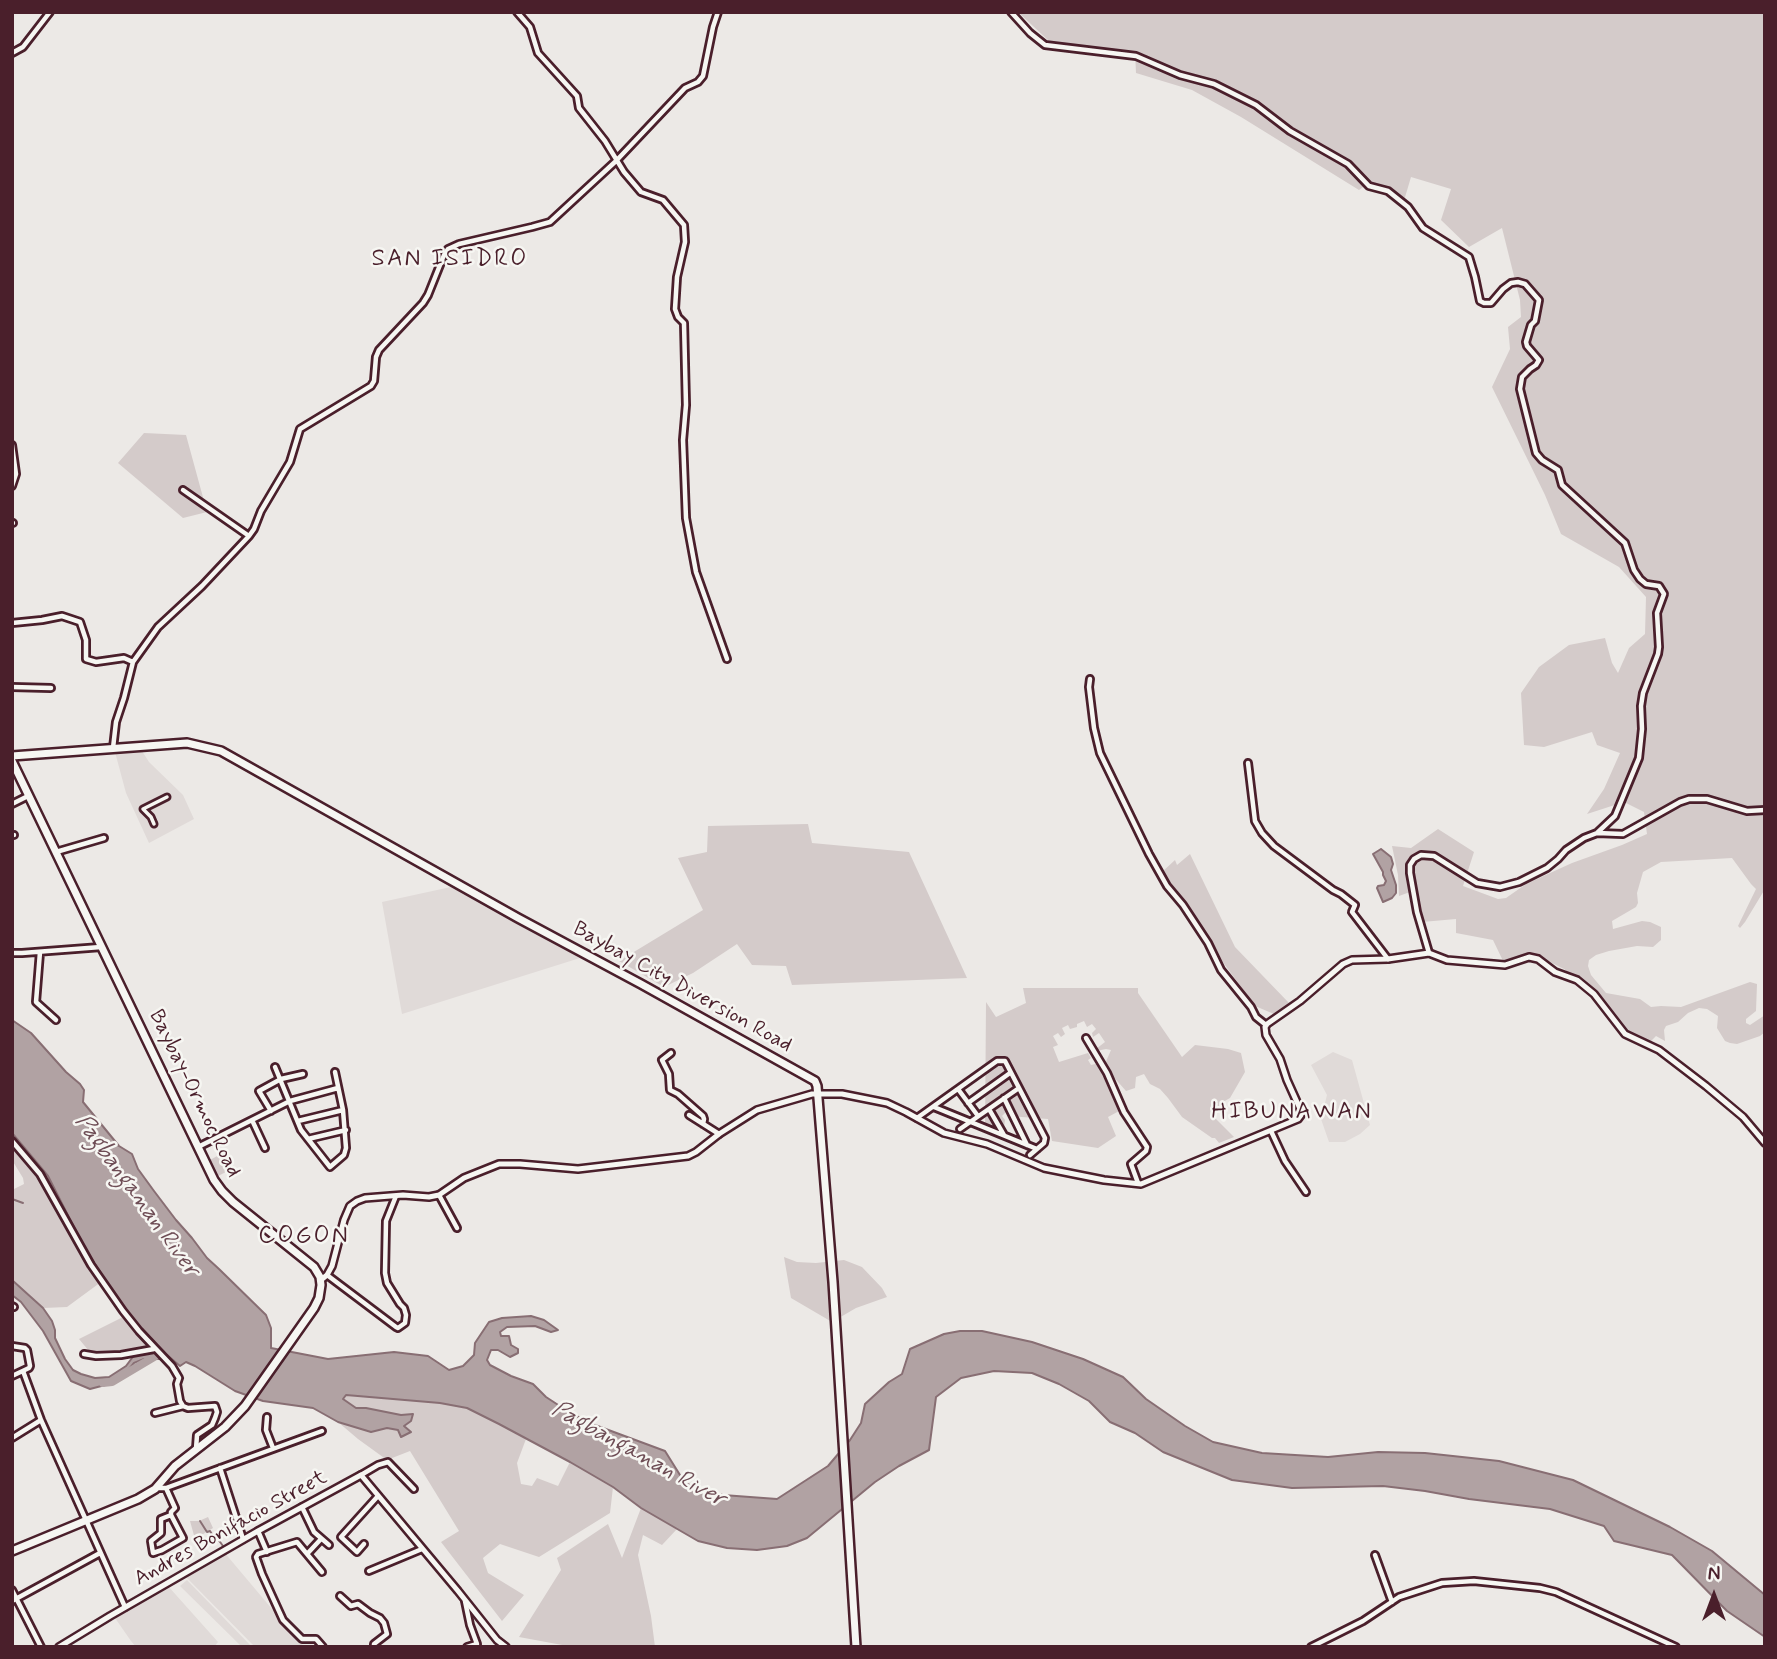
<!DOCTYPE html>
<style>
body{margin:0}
#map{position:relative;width:1777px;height:1659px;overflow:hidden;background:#ece9e6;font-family:Mynerve,sans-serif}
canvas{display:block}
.frame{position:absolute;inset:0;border:14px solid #4a1f2b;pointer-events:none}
.north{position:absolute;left:1679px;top:1561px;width:70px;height:70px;-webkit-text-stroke:5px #f6f6f2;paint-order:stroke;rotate:0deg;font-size:19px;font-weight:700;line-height:28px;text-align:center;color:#4a1f2b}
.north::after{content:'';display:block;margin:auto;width:24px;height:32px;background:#4a1f2b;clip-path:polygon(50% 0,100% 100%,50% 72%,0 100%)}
</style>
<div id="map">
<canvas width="1777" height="1659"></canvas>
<div class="frame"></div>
<div class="north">N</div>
</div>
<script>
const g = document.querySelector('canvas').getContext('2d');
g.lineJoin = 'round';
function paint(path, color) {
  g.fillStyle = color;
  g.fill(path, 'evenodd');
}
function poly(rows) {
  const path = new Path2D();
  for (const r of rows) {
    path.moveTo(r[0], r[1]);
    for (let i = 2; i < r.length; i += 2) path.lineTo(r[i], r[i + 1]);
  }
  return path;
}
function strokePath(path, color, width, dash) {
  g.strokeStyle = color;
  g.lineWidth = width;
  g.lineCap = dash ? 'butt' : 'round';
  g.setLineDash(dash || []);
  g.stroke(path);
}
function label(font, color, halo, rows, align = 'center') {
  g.font = font + ' Mynerve,sans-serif';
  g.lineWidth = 5;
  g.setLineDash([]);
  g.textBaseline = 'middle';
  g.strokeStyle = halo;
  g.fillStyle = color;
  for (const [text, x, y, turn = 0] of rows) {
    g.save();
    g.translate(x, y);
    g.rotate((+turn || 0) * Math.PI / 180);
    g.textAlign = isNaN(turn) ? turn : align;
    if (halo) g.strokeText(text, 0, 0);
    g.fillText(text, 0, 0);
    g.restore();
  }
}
const built = poly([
 [142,751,149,762,183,795,194,819,149,843,126,793,115,752],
 [460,885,580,958,402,1014,382,902],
 [1333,1052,1352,1060,1370,1125,1360,1134,1345,1142,1329,1142,1321,1119,1327,1095,1311,1065],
 [224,1552,304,1647,255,1647,186,1577],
 [187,1580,252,1647,242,1647,180,1586],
 [168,1586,218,1642,214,1647,136,1647,131,1641,115,1618]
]);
const green = poly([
 [1018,12,1765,12,1765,889,1745,922,1740,928,1738,926,1756,889,1751,884,1732,858,1661,862,1643,872,1637,893,1638,903,1636,907,1612,921,1613,929,1642,921,1650,922,1661,927,1661,940,1653,947,1637,946,1609,951,1596,955,1589,960,1588,966,1591,975,1606,993,1640,999,1651,1007,1661,1006,1681,1007,1750,982,1757,984,1756,1011,1746,1019,1746,1023,1750,1025,1765,1015,1765,1032,1760,1036,1737,1044,1730,1043,1725,1041,1717,1028,1718,1016,1707,1009,1699,1008,1688,1013,1678,1022,1666,1026,1664,1030,1665,1041,1656,1036,1650,1042,1627,1032,1602,1003,1564,969,1546,960,1527,955,1504,963,1493,940,1456,933,1456,919,1422,922,1410,892,1399,896,1398,875,1392,846,1411,848,1438,829,1474,852,1463,886,1498,899,1506,898,1526,884,1572,863,1622,845,1647,834,1644,812,1624,802,1587,814,1604,789,1620,753,1597,745,1592,732,1544,747,1524,745,1521,693,1539,667,1569,645,1605,638,1612,663,1618,673,1629,648,1645,634,1646,597,1619,567,1561,534,1545,495,1492,387,1510,349,1508,327,1521,317,1520,300,1502,228,1469,247,1441,220,1451,189,1411,177,1403,204,1370,182,1359,190,1241,117,1192,90,1136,73,1135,52,1049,41],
 [144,433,186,435,207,512,183,518,118,463],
 [808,824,812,843,909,852,967,978,792,985,786,966,752,965,737,944,693,973,664,987,619,961,703,910,678,858,707,852,708,826],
 [1190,854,1235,947,1289,1003,1274,1014,1255,1006,1167,886,1161,873,1175,860,1177,865],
 [1023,988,1138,988,1138,993,1182,1057,1195,1045,1228,1049,1241,1053,1245,1072,1230,1098,1223,1102,1211,1114,1234,1137,1219,1143,1215,1138,1212,1138,1182,1117,1168,1098,1160,1089,1150,1084,1144,1074,1136,1077,1135,1088,1126,1091,1104,1066,1111,1050,1106,1049,1096,1051,1096,1049,1105,1042,1099,1033,1093,1037,1092,1033,1096,1029,1092,1024,1087,1027,1084,1021,1077,1024,1077,1027,1070,1029,1068,1025,1062,1028,1065,1034,1061,1037,1058,1033,1053,1036,1058,1045,1053,1047,1059,1062,1088,1053,1091,1058,1088,1060,1091,1065,1100,1063,1121,1110,1108,1117,1116,1136,1098,1148,1052,1141,1048,1119,1009,1116,1006,1112,1002,1116,1005,1120,1003,1135,985,1133,986,1002,996,1017,1026,1003],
 [12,1147,33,1171,50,1196,82,1253,101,1282,67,1307,43,1308,12,1280,12,1190,24,1184,23,1178,12,1160],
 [219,1155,228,1171,218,1176,210,1160],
 [784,1257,797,1262,816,1263,844,1260,862,1267,882,1288,887,1297,856,1308,832,1322,791,1298],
 [125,1316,143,1340,152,1348,133,1351,100,1354,89,1351,79,1339],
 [347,1395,440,1403,467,1408,499,1424,526,1439,517,1463,521,1484,532,1486,537,1478,558,1486,570,1462,613,1487,610,1513,539,1557,500,1544,483,1558,488,1573,524,1595,502,1621,441,1542,459,1531,410,1451,387,1460,358,1439,338,1422,371,1432,387,1428,398,1430,404,1426,413,1414,401,1415,366,1408,356,1408,342,1399],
 [641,1508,677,1529,662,1545,643,1535,638,1555,651,1616,655,1647,573,1647,519,1637,561,1570,557,1558,608,1524,622,1558],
 [208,1517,213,1528,195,1539,190,1521,199,1521]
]);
const water = poly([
 [1381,849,1391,857,1393,864,1391,870,1396,885,1396,893,1392,898,1383,902,1377,888,1378,886,1384,885,1386,881,1383,875,1383,872,1373,854,1381,849],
 [12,1020,31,1033,66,1072,80,1084,84,1090,83,1102,119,1146,132,1154,138,1169,154,1191,176,1220,192,1238,207,1258,219,1269,266,1315,271,1328,271,1348,328,1359,394,1352,428,1356,449,1370,463,1366,474,1355,475,1343,489,1322,502,1318,531,1316,544,1320,558,1330,551,1332,535,1326,507,1327,500,1332,501,1336,509,1336,511,1345,518,1349,518,1353,510,1357,498,1350,491,1350,487,1360,490,1365,511,1376,533,1384,546,1397,572,1414,595,1425,665,1451,685,1483,704,1491,723,1495,777,1499,828,1466,850,1440,861,1423,865,1404,889,1382,902,1374,910,1349,944,1334,960,1331,982,1331,1032,1342,1083,1359,1123,1377,1146,1399,1185,1426,1213,1442,1262,1453,1328,1457,1378,1452,1425,1453,1499,1461,1573,1480,1670,1527,1712,1551,1765,1595,1765,1637,1727,1611,1672,1555,1614,1541,1604,1526,1550,1509,1469,1499,1425,1491,1383,1486,1292,1488,1232,1480,1163,1452,1135,1433,1110,1422,1089,1401,1059,1384,1032,1373,994,1371,961,1378,936,1397,929,1450,899,1466,875,1482,807,1538,787,1546,757,1550,727,1548,698,1541,641,1508,613,1487,570,1462,499,1424,467,1408,440,1403,346,1395,343,1399,356,1408,366,1408,401,1415,413,1414,411,1421,404,1426,411,1432,401,1437,398,1430,387,1428,371,1432,338,1422,313,1408,263,1401,235,1391,195,1366,186,1362,180,1366,167,1355,160,1359,144,1359,134,1363,125,1374,109,1384,90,1389,71,1381,43,1331,21,1302,12,1295,12,1280,43,1308,52,1321,55,1330,55,1338,65,1359,73,1370,81,1374,95,1378,109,1377,126,1366,135,1354,156,1351,158,1348,128,1315,84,1247,48,1176,12,1133,12,1020]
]);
const stream = poly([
 [12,1199,23,1203],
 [200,1521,207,1532,210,1531,213,1536,215,1535,223,1546]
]);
const river = poly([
 [103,1383,112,1382,159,1354]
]);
const pedestrian = poly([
 [154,824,151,817,143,809,167,797]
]);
const minor = poly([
 [517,12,530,27,538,53,577,96,579,108,605,141,624,172,641,192,663,200,684,225,685,242,677,277,675,309,678,317,684,323,686,405,683,440,686,518,696,572,727,659],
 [1011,12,1030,33,1045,45,1136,56,1180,75,1214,84,1256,105,1290,131,1348,164,1369,186,1388,191,1408,207,1423,228,1469,257,1475,277,1480,301,1484,303,1491,303,1503,289,1511,283,1518,282,1525,284,1539,300,1535,321,1531,325,1526,342,1527,346,1539,360,1536,365,1530,369,1522,377,1520,389,1536,453,1542,460,1558,470,1562,485,1625,543,1634,570,1640,579,1646,584,1659,586,1664,594,1657,613,1659,647,1658,654,1643,693,1641,706,1642,729,1639,758,1615,816,1597,833],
 [12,53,23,47,50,12],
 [12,445,16,474,12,486],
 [183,490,249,536],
 [12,523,13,523],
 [12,623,42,620,62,616,80,622,86,640,86,659,96,662,124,658,133,662],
 [1090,679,1089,687,1094,728,1100,753,1149,854,1167,886,1183,905,1208,943,1221,970,1251,1007,1256,1017,1266,1025],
 [12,687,51,688],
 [113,748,116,722,124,698,133,662,158,627,202,586,249,536,254,529,261,511,290,462,300,429,371,386,374,381,376,357,379,350,423,303,428,295,444,255,448,249,459,244,532,227,550,222,616,161,685,88,698,82,703,76,713,27,718,12],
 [1248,763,1255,821,1262,833,1274,846,1333,890,1341,894,1355,905,1352,912,1388,959],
 [12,804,28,796],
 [12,835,14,835],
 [56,852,104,838],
 [40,952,36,1002,56,1020],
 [12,953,22,953,101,947],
 [1429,953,1417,912,1410,873,1410,865,1414,859,1421,855,1434,856,1477,883,1500,887,1519,882,1547,868,1558,859,1566,850,1584,838,1597,833,1623,834,1680,802,1689,799,1707,799,1747,811,1765,810],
 [1086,1038,1107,1073,1124,1112,1147,1147,1146,1151,1131,1164,1138,1183],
 [671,1053,662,1060,669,1074,670,1090,678,1094,703,1116,704,1119,703,1124],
 [275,1067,301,1130,330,1167,344,1155,346,1148,343,1110,335,1072],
 [958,1089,978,1116],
 [1004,1098,1027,1145],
 [968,1103,1010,1073],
 [934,1107,1037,1149],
 [989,1109,1004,1135],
 [271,1111,259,1091,281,1079,303,1074],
 [689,1115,719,1134],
 [917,1118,997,1061,1005,1061,1045,1138,1044,1143,1030,1155],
 [252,1120,265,1148],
 [298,1121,343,1110],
 [960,1129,1019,1088],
 [1271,1131,1285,1161,1306,1192],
 [308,1139,346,1130],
 [12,1141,40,1174,91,1265,123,1311,139,1331,172,1366,179,1378,177,1384,180,1401,183,1406,188,1408,215,1406,217,1412,215,1418,212,1425,197,1435,196,1449],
 [198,1147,290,1101,338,1088],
 [439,1195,457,1228],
 [327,1275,396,1327,398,1328,405,1323,406,1315,404,1308,400,1304,387,1283,385,1273,386,1221,396,1196],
 [12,1306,14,1307],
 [12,1346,25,1348,27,1350,30,1366,29,1368,12,1376],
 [84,1354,96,1356,121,1355,154,1349],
 [23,1371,41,1420,125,1607],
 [155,1413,183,1406],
 [267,1417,266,1430,273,1448],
 [12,1438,41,1420],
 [220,1468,243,1539],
 [361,1475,378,1465,388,1462,414,1489],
 [157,1488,166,1488,322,1431],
 [166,1488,175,1508,171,1512,171,1515,161,1519,161,1533,151,1541,153,1553,162,1550,183,1538,171,1515],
 [302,1507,314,1532,329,1545],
 [258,1531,267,1552],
 [364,1544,357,1552,341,1537,378,1496],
 [307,1554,321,1539],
 [1375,1555,1392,1602],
 [369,1571,422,1549],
 [322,1572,297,1542,258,1554,256,1557,262,1574,283,1620,302,1639,316,1639,323,1647],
 [12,1590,41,1647],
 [340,1596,351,1606,358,1604,370,1613,380,1618,384,1623,387,1634,374,1644,374,1647],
 [12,1601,100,1553],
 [465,1601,470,1625,477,1644,467,1647],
 [1311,1647,1363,1621,1399,1597,1442,1583,1474,1581,1540,1588,1556,1592,1676,1647]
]);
const tertiary = poly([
 [321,1280,327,1275,332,1266,344,1220,350,1206,357,1201,365,1198,403,1195,429,1197,439,1195,464,1178,499,1164,520,1164,578,1169,688,1156,696,1152,719,1134,757,1110,812,1094,842,1094,887,1103,906,1112,944,1133,987,1144,1044,1168,1104,1180,1141,1184,1298,1119,1301,1115,1301,1111,1287,1080,1280,1059,1266,1035,1265,1027,1267,1024,1300,1001,1343,964,1352,960,1388,959,1429,953,1447,960,1505,965,1529,957,1538,959,1555,972,1577,980,1594,994,1625,1034,1659,1050,1706,1086,1743,1117,1765,1143],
 [59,1647,110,1616,258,1531,361,1475,458,1591,497,1640,506,1647]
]);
const primary = poly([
 [12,761,214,1180,222,1191,233,1202,314,1267,320,1277,321,1285,319,1298,314,1308,245,1406,225,1427,175,1466,155,1489,138,1499,12,1551]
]);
const trunk = poly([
 [12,756,187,743,221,751,518,918,641,984,815,1081,817,1086,833,1282,856,1647]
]);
const streetNames = [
 ["Baybay City Diversion Road",682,988,29],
 ["Baybay-Ormoc Road",194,1094,64],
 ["Andres Bonifacio Street",231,1529,-29]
];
const waterNames = [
 ["Pagbanganan River",136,1196,54],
 ["Pagbanganan River",638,1455,29]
];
const quarterNames = [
 ["SAN ISIDRO",450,260],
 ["HIBUNAWAN",1292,1113],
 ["COGON",304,1237]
];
paint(built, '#e0dad8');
paint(green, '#d4cbca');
paint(water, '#b1a2a3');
strokePath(water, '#886e73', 2);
strokePath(stream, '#886e73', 2);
strokePath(river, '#b1a2a3', 8);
strokePath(pedestrian, '#4a1f2b', 9);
strokePath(minor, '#4a1f2b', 10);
strokePath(tertiary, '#4a1f2b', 10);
strokePath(primary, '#4a1f2b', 12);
strokePath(trunk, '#4a1f2b', 12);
strokePath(pedestrian, '#f6f6f2', 3.5);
strokePath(minor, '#f6f6f2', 4.5);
strokePath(tertiary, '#f6f6f2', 5);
strokePath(primary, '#f6f6f2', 7);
strokePath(trunk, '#f6f6f2', 7);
label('21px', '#4a1f2b', '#f6f6f2', streetNames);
label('italic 23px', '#6e4d55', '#f6f6f2', waterNames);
g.letterSpacing = '2px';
label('24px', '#4a1f2b', '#f6f6f2', quarterNames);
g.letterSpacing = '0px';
</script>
